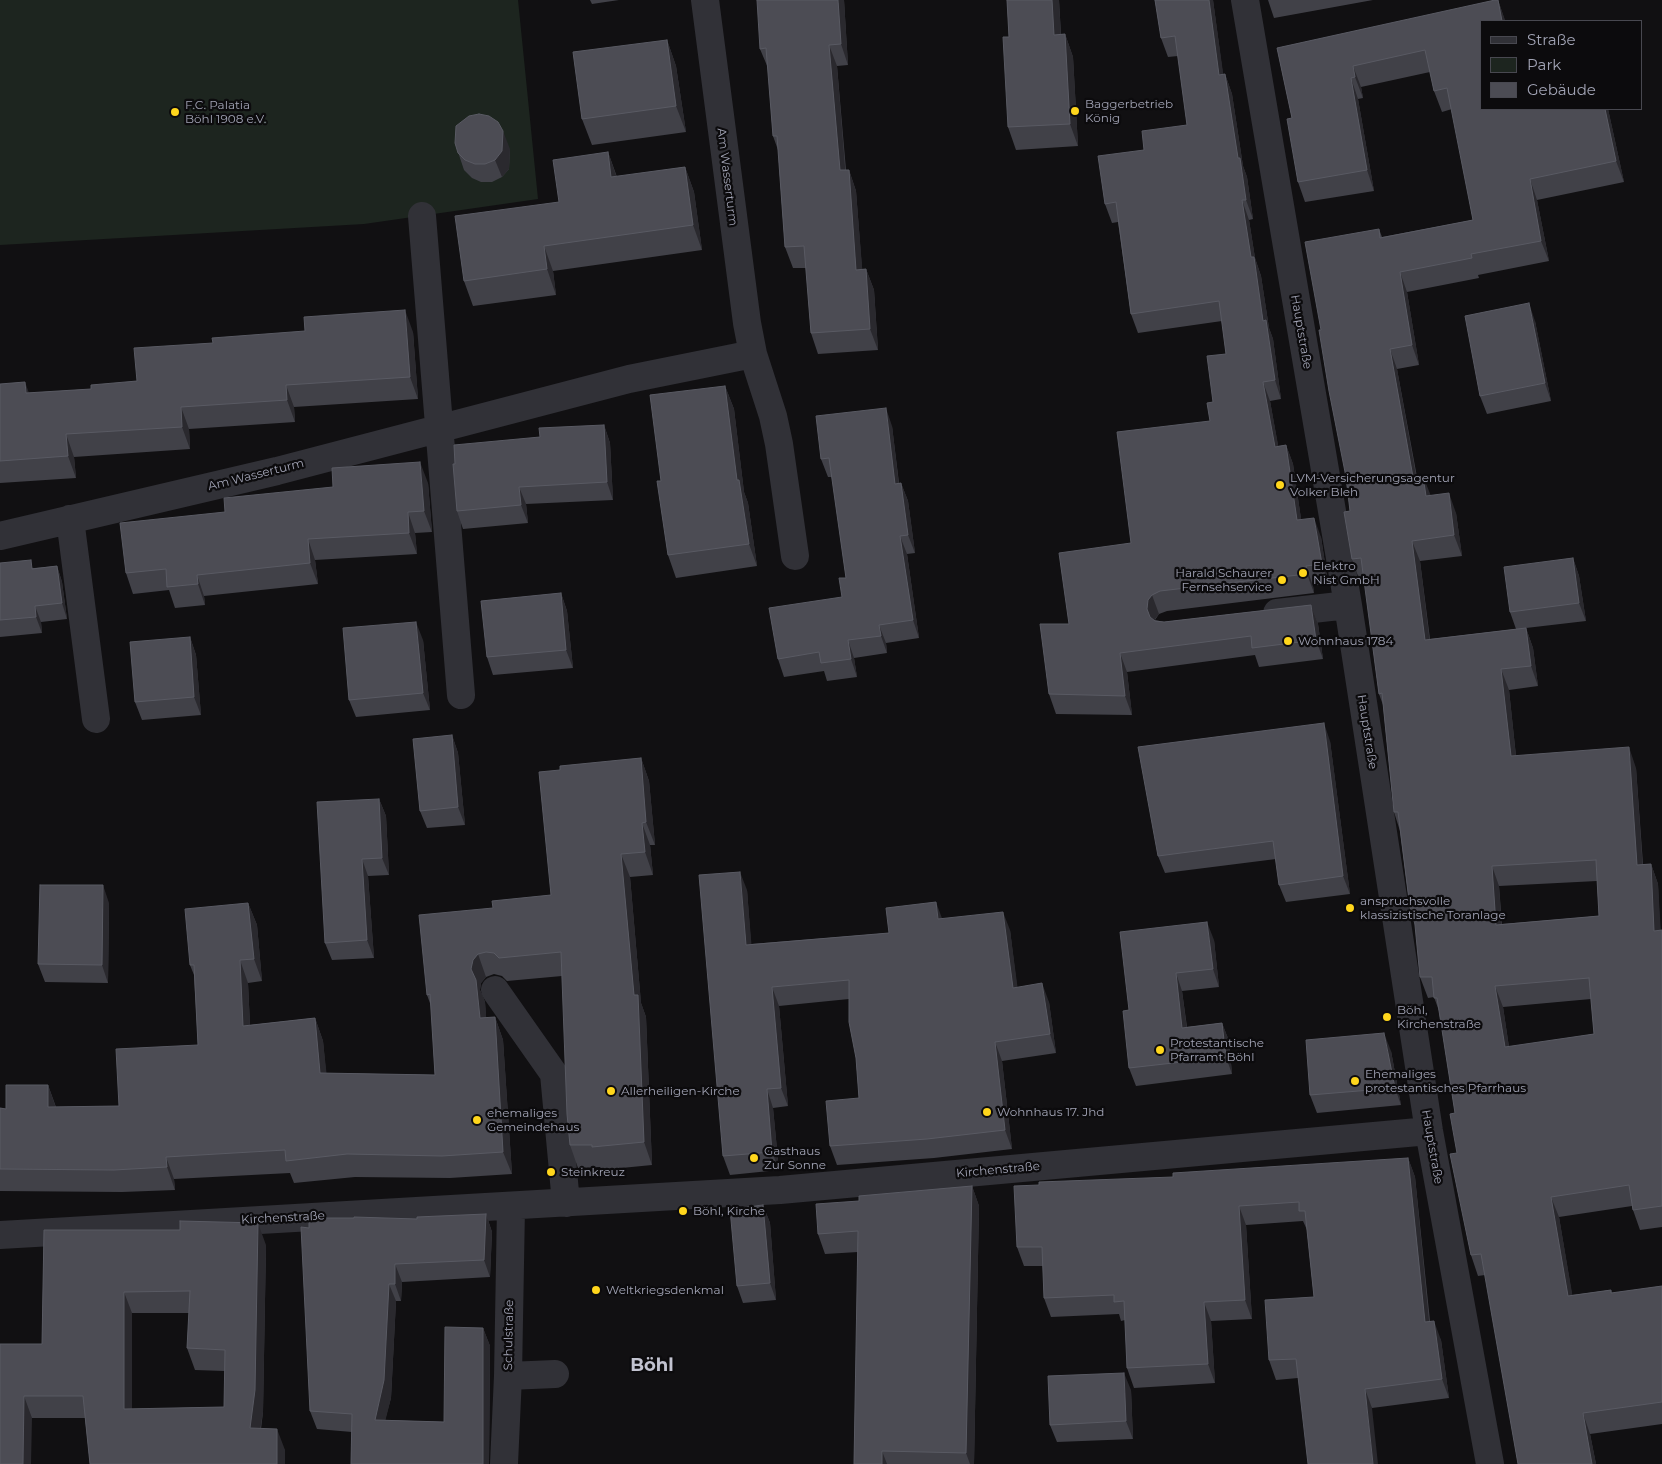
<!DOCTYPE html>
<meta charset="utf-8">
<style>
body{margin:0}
#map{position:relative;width:1662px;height:1464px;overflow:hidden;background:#111012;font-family:Montserrat,sans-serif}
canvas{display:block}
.legend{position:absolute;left:1480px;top:20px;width:162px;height:90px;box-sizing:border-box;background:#0c0b0d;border:1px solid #484850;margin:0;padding:6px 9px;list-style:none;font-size:15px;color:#a1a3b4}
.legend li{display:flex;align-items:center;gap:10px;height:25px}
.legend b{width:25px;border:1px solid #484850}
</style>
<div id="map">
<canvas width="1662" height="1464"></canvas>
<ul class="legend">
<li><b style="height:6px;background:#313137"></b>Straße</li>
<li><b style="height:14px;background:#1d251f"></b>Park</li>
<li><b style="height:14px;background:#4c4c54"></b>Gebäude</li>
</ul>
</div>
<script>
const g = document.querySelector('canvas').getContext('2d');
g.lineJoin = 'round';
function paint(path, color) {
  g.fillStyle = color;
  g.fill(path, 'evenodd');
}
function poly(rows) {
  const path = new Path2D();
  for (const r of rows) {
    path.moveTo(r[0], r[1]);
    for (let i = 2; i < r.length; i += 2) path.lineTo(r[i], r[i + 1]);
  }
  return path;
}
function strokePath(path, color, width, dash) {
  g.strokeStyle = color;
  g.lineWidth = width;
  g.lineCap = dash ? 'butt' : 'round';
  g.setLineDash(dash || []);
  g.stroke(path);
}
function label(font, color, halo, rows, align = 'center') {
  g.font = font + ' Montserrat,sans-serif';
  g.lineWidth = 4.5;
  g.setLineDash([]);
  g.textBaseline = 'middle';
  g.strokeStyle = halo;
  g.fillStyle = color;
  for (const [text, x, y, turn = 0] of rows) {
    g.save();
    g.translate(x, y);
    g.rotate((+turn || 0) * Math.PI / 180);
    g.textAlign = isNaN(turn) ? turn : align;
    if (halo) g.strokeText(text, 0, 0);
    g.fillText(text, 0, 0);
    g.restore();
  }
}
const green = poly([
 [0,0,518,0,538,199,364,224,0,245]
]);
const minor = poly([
 [705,0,747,323,753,354,773,416,779,444,795,556],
 [1245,0,1348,605,1429,1131,1490,1464],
 [422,216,461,695],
 [70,519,96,719],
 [0,536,277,471,629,379,753,354],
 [1277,613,1348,605],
 [495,990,554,1074,566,1203],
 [0,1235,780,1190,1429,1131],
 [508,1376,555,1374],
 [504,1464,508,1376,511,1207]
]);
const wall = poly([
 [590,0,619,0,592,4],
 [844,0,848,65,837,66,846,170,849,170,856,191,862,269,866,269,874,290,878,350,818,354,811,333,806,268,793,268,785,247,778,150,773,136,768,68,760,49],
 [1007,0,1059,0,1061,34,1065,34,1073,57,1078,146,1016,150,1008,127,1009,37],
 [1155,0,1213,0,1223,75,1225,74,1232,94,1243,166,1247,177,1253,219,1249,220,1255,258,1261,276,1269,328,1273,339,1281,399,1270,401,1278,446,1286,445,1293,464,1301,519,1321,537,1328,583,1313,586,1314,593,1167,611,1159,614,1155,620,1164,622,1311,605,1318,624,1323,659,1259,667,1255,655,1127,672,1132,715,1056,714,1049,694,1069,624,1131,543,1210,421,1213,402,1226,354,1222,321,1138,333,1131,314,1118,222,1112,223,1105,204,1144,150,1187,125,1178,56,1168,57,1161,38],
 [1268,0,1373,0,1274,18],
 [1498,0,1505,21,1481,21,1481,109,1608,109,1624,182,1537,200,1549,261,1478,275,1479,278,1407,292,1419,365,1397,369,1417,477,1423,476,1430,496,1456,513,1462,556,1420,561,1430,639,1516,629,1510,612,1573,558,1579,576,1586,621,1526,628,1533,648,1538,686,1509,690,1516,756,1636,768,1643,864,1651,864,1658,884,1660,930,1662,930,1662,1227,1640,1230,1633,1210,1632,1206,1559,1217,1572,1295,1611,1290,1612,1293,1662,1286,1662,1424,1590,1434,1596,1464,1518,1464,1485,1275,1478,1276,1471,1255,1457,1153,1455,1113,1439,1011,1434,997,1428,998,1420,977,1416,927,1411,916,1400,831,1394,812,1383,705,1379,694,1364,579,1359,579,1352,559,1350,511,1346,477,1321,330,1379,229,1382,237,1473,220,1452,109,1442,112,1434,91,1430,72,1361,87,1363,98,1358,99,1374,191,1305,202,1298,182,1292,118,1277,48],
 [1597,881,1599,916,1502,924,1499,886],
 [1591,999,1594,1034,1509,1047,1503,1007],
 [667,40,676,66,686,132,592,145,582,119],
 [455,143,510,149,509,169,502,177,492,182,481,182,472,178,464,170],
 [608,152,617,177,685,167,694,192,702,250,553,271,556,295,473,306,464,281,559,202],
 [1535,321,1551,401,1487,414,1480,396],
 [413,332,418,399,294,407,295,422,189,429,190,449,74,457,76,478,0,483,0,384,29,393,91,389],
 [725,386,734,409,744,492,748,503,757,566,676,578,668,555,661,481],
 [604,425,610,443,613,500,526,504,528,523,463,529,457,511,455,464,540,437],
 [892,426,899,483,901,483,908,501,915,553,907,554,919,638,886,643,887,653,854,658,857,677,827,681,824,671,784,677,778,659,842,597,846,578,832,477,828,477,821,459],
 [428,483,432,532,415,533,417,554,315,560,318,584,204,596,205,605,175,608,169,590,133,594,126,573,225,512],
 [0,563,34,568,57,566,62,582,67,619,41,622,42,633,0,637],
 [561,593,567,611,573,668,493,675,487,657],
 [190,637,196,655,201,715,142,720,135,702],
 [423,640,430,710,356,717,349,700],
 [452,735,458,753,465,825,427,828,420,811],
 [1330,741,1350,894,1286,902,1279,885,1276,859,1165,873,1158,856],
 [641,758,649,781,655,845,650,845,653,875,630,877,641,1003,646,1017,652,1165,601,1170,600,1167,578,1168,570,1145,562,976,507,981,502,976,494,974,486,977,481,983,480,990,485,1002,486,1018,495,1017,503,1040,512,1174,450,1178,355,1177,294,1183,290,1173,174,1179,175,1190,122,1192,0,1191,0,1108,6,1109,48,1085,56,1107,119,1106,198,1045,194,975,190,965,248,903,257,925,262,981,248,983,250,1025,315,1018,323,1041,326,1073,435,1075,431,1006,427,995,493,908,551,895,560,770],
 [379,799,386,816,389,875,368,876,374,958,332,960,325,943],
 [747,890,751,944,889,933,942,918,1010,930,1017,987,1049,1002,1056,1053,1002,1061,1012,1149,934,1158,837,1165,830,1146,859,1098,856,1058,849,999,779,1006,788,1106,773,1108,779,1170,730,1175,723,1156],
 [109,903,108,983,45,982,38,964],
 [1214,940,1219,987,1182,991,1187,1027,1222,1023,1229,1041,1232,1074,1136,1086,1129,1068,1129,1010],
 [1391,1051,1401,1105,1317,1113,1310,1095],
 [1408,1158,1415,1177,1430,1321,1441,1340,1449,1398,1372,1408,1298,1378,1276,1380,1269,1360,1314,1297,1307,1230,1303,1221,1246,1225,1252,1319,1211,1321,1215,1383,1134,1388,1127,1368,1125,1320,1121,1321,1119,1314,1051,1317,1044,1298,1043,1266,1024,1266,1017,1247,1173,1177],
 [972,1186,979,1206,974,1464,854,1464,858,1252,825,1254,818,1234,859,1201],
 [763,1205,770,1223,776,1300,743,1303,737,1286],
 [486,1214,492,1232,490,1277,402,1282,401,1301,396,1301,391,1398,385,1420,444,1422,483,1328,490,1346,489,1464,351,1464,352,1432,317,1429,310,1411,309,1228,417,1219],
 [44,1230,266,1245,263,1412,261,1429,285,1450,285,1464,90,1464,85,1418,32,1418,0,1464,42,1344],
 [132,1313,189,1313,187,1348,195,1370,225,1371,224,1407,132,1409],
 [1131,1390,1133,1439,1057,1442,1050,1425]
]);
const shadedWall = poly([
 [838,0,844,0,848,65,841,44],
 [1052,0,1059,0,1062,57,1054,35],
 [1209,0,1213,0,1226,94,1219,75],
 [1498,0,1505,20,1505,21,1502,21],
 [1065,34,1073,57,1078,146,1070,124],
 [667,40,676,66,686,132,676,106],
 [829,45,837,66,847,192,840,170],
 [1353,66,1361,87,1363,98,1355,77],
 [1225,74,1232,94,1243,166,1247,177,1253,219,1246,200,1238,158],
 [1351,78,1358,99,1374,191,1367,170],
 [1605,109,1608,109,1624,182,1616,161],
 [503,131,510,149,509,169,502,177,495,160],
 [608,152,617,178,611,177],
 [685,167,694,192,702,250,693,225],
 [849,170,856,191,864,291,856,270],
 [1530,179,1537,200,1549,261,1541,241],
 [1242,200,1249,220,1255,258,1261,276,1269,328,1273,339,1281,399,1275,380,1251,257],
 [544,246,553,271,556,295,547,269],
 [866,269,874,290,878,350,870,329],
 [1400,272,1407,292,1419,365,1412,345],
 [1529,303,1535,321,1551,401,1545,383],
 [405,310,413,332,418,399,410,377],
 [1390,349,1397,369,1420,498,1413,477],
 [25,382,33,404,26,393],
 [1263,382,1270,401,1282,466,1275,447],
 [286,385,294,407,295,422,287,400],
 [725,386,734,409,744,492,748,503,757,566,749,544,737,480],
 [181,407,189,429,190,449,182,427],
 [886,408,892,426,901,502,895,484],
 [604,425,610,443,613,500,607,482],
 [66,434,74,457,76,478,68,456],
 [1286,445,1293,464,1304,539,1297,520],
 [420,462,428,483,432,532,424,511],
 [1423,476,1431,496,1426,496],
 [901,483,908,501,915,553,908,535],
 [519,487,526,504,528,523,521,505],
 [1449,493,1456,513,1462,556,1454,535],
 [408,512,415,533,417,554,409,533],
 [1314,518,1321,537,1328,583,1322,564],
 [900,536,907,554,919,638,913,620],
 [308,539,315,560,318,584,310,563],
 [1412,541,1420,561,1432,660,1425,640],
 [1573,558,1579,576,1586,621,1579,603],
 [57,566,62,582,67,619,62,603],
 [1306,566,1313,586,1314,593,1307,574],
 [197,575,204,596,205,605,198,584],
 [561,593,567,611,573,668,566,650],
 [1152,595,1159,614,1155,619,1154,628,1147,609,1148,600],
 [1311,605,1318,624,1323,659,1316,640],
 [35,606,41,622,42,633,36,617],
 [416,622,423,640,430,710,423,693],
 [879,625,886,643,887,653,881,636],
 [1526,628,1533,648,1538,686,1531,666],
 [190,637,196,655,201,715,194,697],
 [848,640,854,658,857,677,851,659],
 [1120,653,1127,672,1132,715,1125,696],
 [1501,669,1509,690,1518,776,1511,756],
 [1324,723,1330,741,1350,894,1343,876],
 [452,735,458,753,465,825,458,807],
 [1629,747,1636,768,1644,885,1637,865],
 [641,758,649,781,655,845,646,822],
 [379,799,386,816,389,875,382,858],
 [642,823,650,845,653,875,645,852],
 [621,854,630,877,641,1003,646,1017,652,1165,644,1142,634,995],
 [362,859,368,876,374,958,367,940],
 [1651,864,1658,884,1662,951,1654,931],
 [1492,866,1499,886,1503,946,1496,925],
 [740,872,747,890,753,963,746,945],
 [103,885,109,903,108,983,102,965],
 [936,902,943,921,938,919],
 [248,903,257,925,262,981,254,959],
 [1003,912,1010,930,1020,1006,1013,988],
 [1207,922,1214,940,1219,987,1213,969],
 [478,954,486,977,481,983,480,990,485,1002,488,1041,480,1018,471,969,473,960],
 [240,960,248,983,251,1048,243,1026],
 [1176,973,1182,991,1189,1045,1182,1028],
 [1042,983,1049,1002,1056,1053,1050,1034],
 [1495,986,1503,1007,1512,1068,1505,1047],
 [772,987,779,1006,788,1106,781,1088],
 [495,1017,503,1040,512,1174,503,1152],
 [315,1018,323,1041,329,1096,320,1073],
 [1222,1023,1229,1041,1232,1074,1226,1057],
 [1384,1033,1391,1051,1401,1105,1395,1088],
 [995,1042,1002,1061,1012,1149,1005,1130],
 [48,1085,56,1108,48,1107],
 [767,1089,773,1108,779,1170,772,1152],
 [166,1157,174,1179,175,1190,167,1167],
 [1408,1158,1415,1177,1431,1341,1425,1322],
 [972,1186,979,1206,974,1464,970,1464,966,1453],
 [1551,1197,1559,1217,1576,1316,1568,1296],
 [763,1205,770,1223,776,1300,770,1283],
 [1239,1206,1246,1225,1252,1319,1245,1300],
 [486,1214,492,1232,490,1277,484,1260],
 [258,1223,266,1245,263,1412,257,1450,250,1428],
 [395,1264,402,1282,401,1301,395,1284],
 [389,1284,396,1301,391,1398,381,1438,375,1420],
 [124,1292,132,1313,132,1431,124,1409],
 [1204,1302,1211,1321,1215,1383,1208,1364],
 [1434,1321,1441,1340,1449,1398,1442,1379],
 [483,1328,490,1346,489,1464,483,1464],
 [1124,1373,1131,1390,1133,1439,1126,1421],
 [1365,1389,1372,1408,1378,1464,1373,1464],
 [24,1396,32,1418,31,1464,23,1464],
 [1583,1413,1590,1434,1596,1464,1592,1464],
 [277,1429,285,1450,285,1464,277,1464],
 [882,1451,887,1464,882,1464]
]);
const building = poly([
 [757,0,838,0,841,44,829,45,840,170,849,170,856,270,866,269,870,329,811,333,804,246,785,247,777,136,773,136,766,48,760,49,757,0],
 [1007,0,1052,0,1054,35,1065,34,1070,124,1008,127,1003,37,1009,37,1007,0],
 [1155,0,1209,0,1219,75,1225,74,1238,158,1240,158,1246,200,1242,200,1251,257,1254,257,1263,321,1266,320,1275,380,1263,382,1275,447,1286,445,1297,520,1314,518,1322,564,1306,566,1307,574,1160,591,1152,595,1148,600,1147,609,1150,617,1155,621,1164,622,1311,605,1316,640,1252,648,1251,636,1120,653,1125,696,1049,694,1040,624,1069,624,1059,553,1131,543,1117,432,1210,421,1207,403,1213,402,1207,356,1226,354,1219,301,1131,314,1116,202,1105,204,1098,156,1144,150,1142,131,1187,125,1175,36,1161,38,1155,0],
 [1495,0,1498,0,1502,21,1481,21,1481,109,1605,109,1616,161,1530,179,1541,241,1471,254,1472,258,1400,272,1412,345,1390,349,1413,477,1423,476,1426,496,1449,493,1454,535,1412,541,1425,640,1526,628,1531,666,1501,669,1511,756,1629,747,1637,865,1651,864,1654,931,1662,930,1662,1206,1633,1210,1629,1185,1551,1197,1568,1296,1611,1290,1611,1293,1662,1286,1662,1402,1583,1413,1592,1464,1518,1464,1481,1254,1471,1255,1450,1154,1457,1153,1450,1114,1455,1113,1437,998,1434,998,1432,977,1420,977,1414,915,1411,916,1398,812,1394,812,1382,693,1379,694,1361,558,1352,559,1344,512,1350,511,1346,477,1329,391,1319,330,1321,330,1305,242,1379,229,1380,238,1473,220,1447,88,1434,91,1425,50,1353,66,1355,77,1351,78,1367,170,1298,182,1287,119,1292,118,1277,48,1495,0],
 [1596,860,1599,916,1496,925,1492,866,1596,860],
 [1589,978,1594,1034,1505,1047,1495,986,1589,978],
 [667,40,676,106,582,119,573,52,667,40],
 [479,114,489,116,498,122,503,131,502,151,495,160,485,164,475,164,465,160,458,153,455,143,456,126,469,116,479,114],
 [608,152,611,177,685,167,693,225,544,246,547,269,464,281,455,216,559,202,553,160,608,152],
 [1529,303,1545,383,1480,396,1465,316,1529,303],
 [405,310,410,377,286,385,287,400,181,407,182,427,66,434,68,456,0,461,0,384,25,382,26,393,91,389,91,385,137,381,134,348,213,343,212,338,305,331,304,317,405,310],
 [725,386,737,480,739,480,749,544,668,555,657,481,661,481,650,395,725,386],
 [886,408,895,484,901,483,908,535,900,536,913,620,879,625,881,636,848,640,851,659,821,663,819,652,778,659,769,608,842,597,839,578,846,578,829,458,821,459,816,416,886,408],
 [604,425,607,482,519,487,521,505,457,511,453,464,455,464,454,445,540,437,539,428,604,425],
 [420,462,424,511,408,512,409,533,308,539,310,563,197,575,198,584,167,587,166,569,126,573,120,523,225,512,224,498,333,487,332,468,420,462],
 [1573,558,1579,603,1510,612,1504,567,1573,558],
 [31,560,32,569,57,566,62,603,35,606,36,617,0,620,0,563,31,560],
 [561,593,566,650,487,657,481,601,561,593],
 [416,622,423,693,349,700,343,628,416,622],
 [190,637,194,697,135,702,130,642,190,637],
 [1324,723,1343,876,1279,885,1273,841,1158,856,1138,747,1324,723],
 [452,735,458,807,420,811,413,739,452,735],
 [641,758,646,822,642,823,645,852,621,854,634,995,638,995,644,1142,592,1147,592,1145,570,1145,567,1114,561,952,499,958,494,953,486,952,478,954,473,960,471,969,476,980,480,1018,495,1017,503,1152,442,1156,347,1154,286,1161,285,1150,166,1157,167,1167,114,1170,0,1169,0,1108,6,1109,6,1085,48,1085,48,1107,119,1106,116,1049,198,1045,194,965,190,965,185,909,248,903,254,959,240,960,243,1026,315,1018,320,1073,435,1075,430,994,427,995,419,915,493,908,492,901,551,895,539,772,560,770,560,766,641,758],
 [379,799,382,858,362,859,367,940,325,943,317,802,379,799],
 [740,872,746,945,889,933,886,908,936,902,938,919,1003,912,1013,988,1042,983,1050,1034,995,1042,1005,1130,927,1139,830,1146,826,1101,859,1098,856,1058,849,1022,849,980,772,987,781,1088,767,1089,772,1152,723,1156,699,875,740,872],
 [40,885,103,885,102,965,38,964,40,885],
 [1207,922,1213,969,1176,973,1182,1028,1222,1023,1226,1057,1129,1068,1123,1011,1129,1010,1120,932,1207,922],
 [1384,1033,1395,1088,1310,1095,1306,1040,1384,1033],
 [1408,1158,1425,1322,1434,1321,1442,1379,1365,1389,1373,1464,1308,1464,1296,1359,1269,1360,1265,1300,1314,1297,1305,1211,1299,1211,1299,1202,1239,1206,1245,1300,1204,1302,1208,1364,1127,1368,1124,1301,1114,1302,1114,1295,1044,1298,1042,1247,1017,1247,1014,1186,1039,1185,1039,1182,1173,1177,1173,1173,1408,1158],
 [972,1186,966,1453,882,1451,882,1464,854,1464,858,1231,818,1234,816,1204,859,1201,859,1196,972,1186],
 [763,1205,770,1283,737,1286,730,1209,763,1205],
 [486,1214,484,1260,395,1264,395,1284,389,1284,384,1380,375,1420,444,1422,445,1327,483,1328,483,1464,351,1464,352,1414,310,1411,301,1227,309,1228,309,1218,354,1218,354,1217,417,1219,417,1217,486,1214],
 [180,1221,258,1223,255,1390,250,1428,277,1429,277,1464,90,1464,83,1396,24,1396,23,1464,0,1464,0,1344,42,1344,44,1230,180,1230,180,1221],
 [190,1291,187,1348,225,1350,224,1407,124,1409,124,1292,190,1291],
 [1124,1373,1126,1421,1050,1425,1048,1376,1124,1373]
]);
const markers = [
 [1075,111,5,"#ffd61c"],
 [175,112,5,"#ffd61c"],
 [1280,485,5,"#ffd61c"],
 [1303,573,5,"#ffd61c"],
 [1282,580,5,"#ffd61c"],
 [1288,641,5,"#ffd61c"],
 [1350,908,5,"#ffd61c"],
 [1387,1017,5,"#ffd61c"],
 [1160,1050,5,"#ffd61c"],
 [1355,1081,5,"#ffd61c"],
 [611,1091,5,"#ffd61c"],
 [987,1112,5,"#ffd61c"],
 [477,1120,5,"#ffd61c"],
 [754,1158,5,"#ffd61c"],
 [551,1172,5,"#ffd61c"],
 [683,1211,5,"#ffd61c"],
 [596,1290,5,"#ffd61c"]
];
const poiNames = [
 ["Baggerbetrieb",1085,104],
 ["König",1085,118],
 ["F.C. Palatia",185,105],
 ["Böhl 1908 e.V.",185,119],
 ["LVM-Versicherungsagentur",1290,478],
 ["Volker Bleh",1290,492],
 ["Elektro",1313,566],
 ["Nist GmbH",1313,580],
 ["Harald Schaurer",1272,573,"right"],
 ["Fernsehservice",1272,587,"right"],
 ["Wohnhaus 1784",1298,641],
 ["anspruchsvolle",1360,901],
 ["klassizistische Toranlage",1360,915],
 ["Böhl,",1397,1010],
 ["Kirchenstraße",1397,1024],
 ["Protestantische",1170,1043],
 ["Pfarramt Böhl",1170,1057],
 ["Ehemaliges",1365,1074],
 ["protestantisches Pfarrhaus",1365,1088],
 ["Allerheiligen-Kirche",621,1091],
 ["Wohnhaus 17. Jhd",997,1112],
 ["ehemaliges",487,1113],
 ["Gemeindehaus",487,1127],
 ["Gasthaus",764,1151],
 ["Zur Sonne",764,1165],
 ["Steinkreuz",561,1172],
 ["Böhl, Kirche",693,1211],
 ["Weltkriegsdenkmal",606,1290]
];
const streetNames = [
 ["Am Wasserturm",727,177,83],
 ["Hauptstraße",1301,332,80],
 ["Am Wasserturm",256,475,-14],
 ["Hauptstraße",1367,732,81],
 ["Hauptstraße",1432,1147,80],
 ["Kirchenstraße",998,1170,-5],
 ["Kirchenstraße",283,1218,-3],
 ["Schulstraße",509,1335,-89]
];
const districtNames = [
 ["Böhl",652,1366]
];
paint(green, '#1d251f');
strokePath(minor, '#313137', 28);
paint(wall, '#414148');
paint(shadedWall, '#2a292e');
paint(building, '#4c4c54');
strokePath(building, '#595a63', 1);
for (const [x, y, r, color] of markers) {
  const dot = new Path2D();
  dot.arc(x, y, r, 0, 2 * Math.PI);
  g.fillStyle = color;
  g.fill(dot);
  strokePath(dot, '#0c0b0d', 2);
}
label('12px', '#a1a3b4', '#0c0b0d', poiNames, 'left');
label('12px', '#a1a3b4', '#0c0b0d', streetNames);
label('bold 18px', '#c2c3d0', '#0c0b0d', districtNames);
</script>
